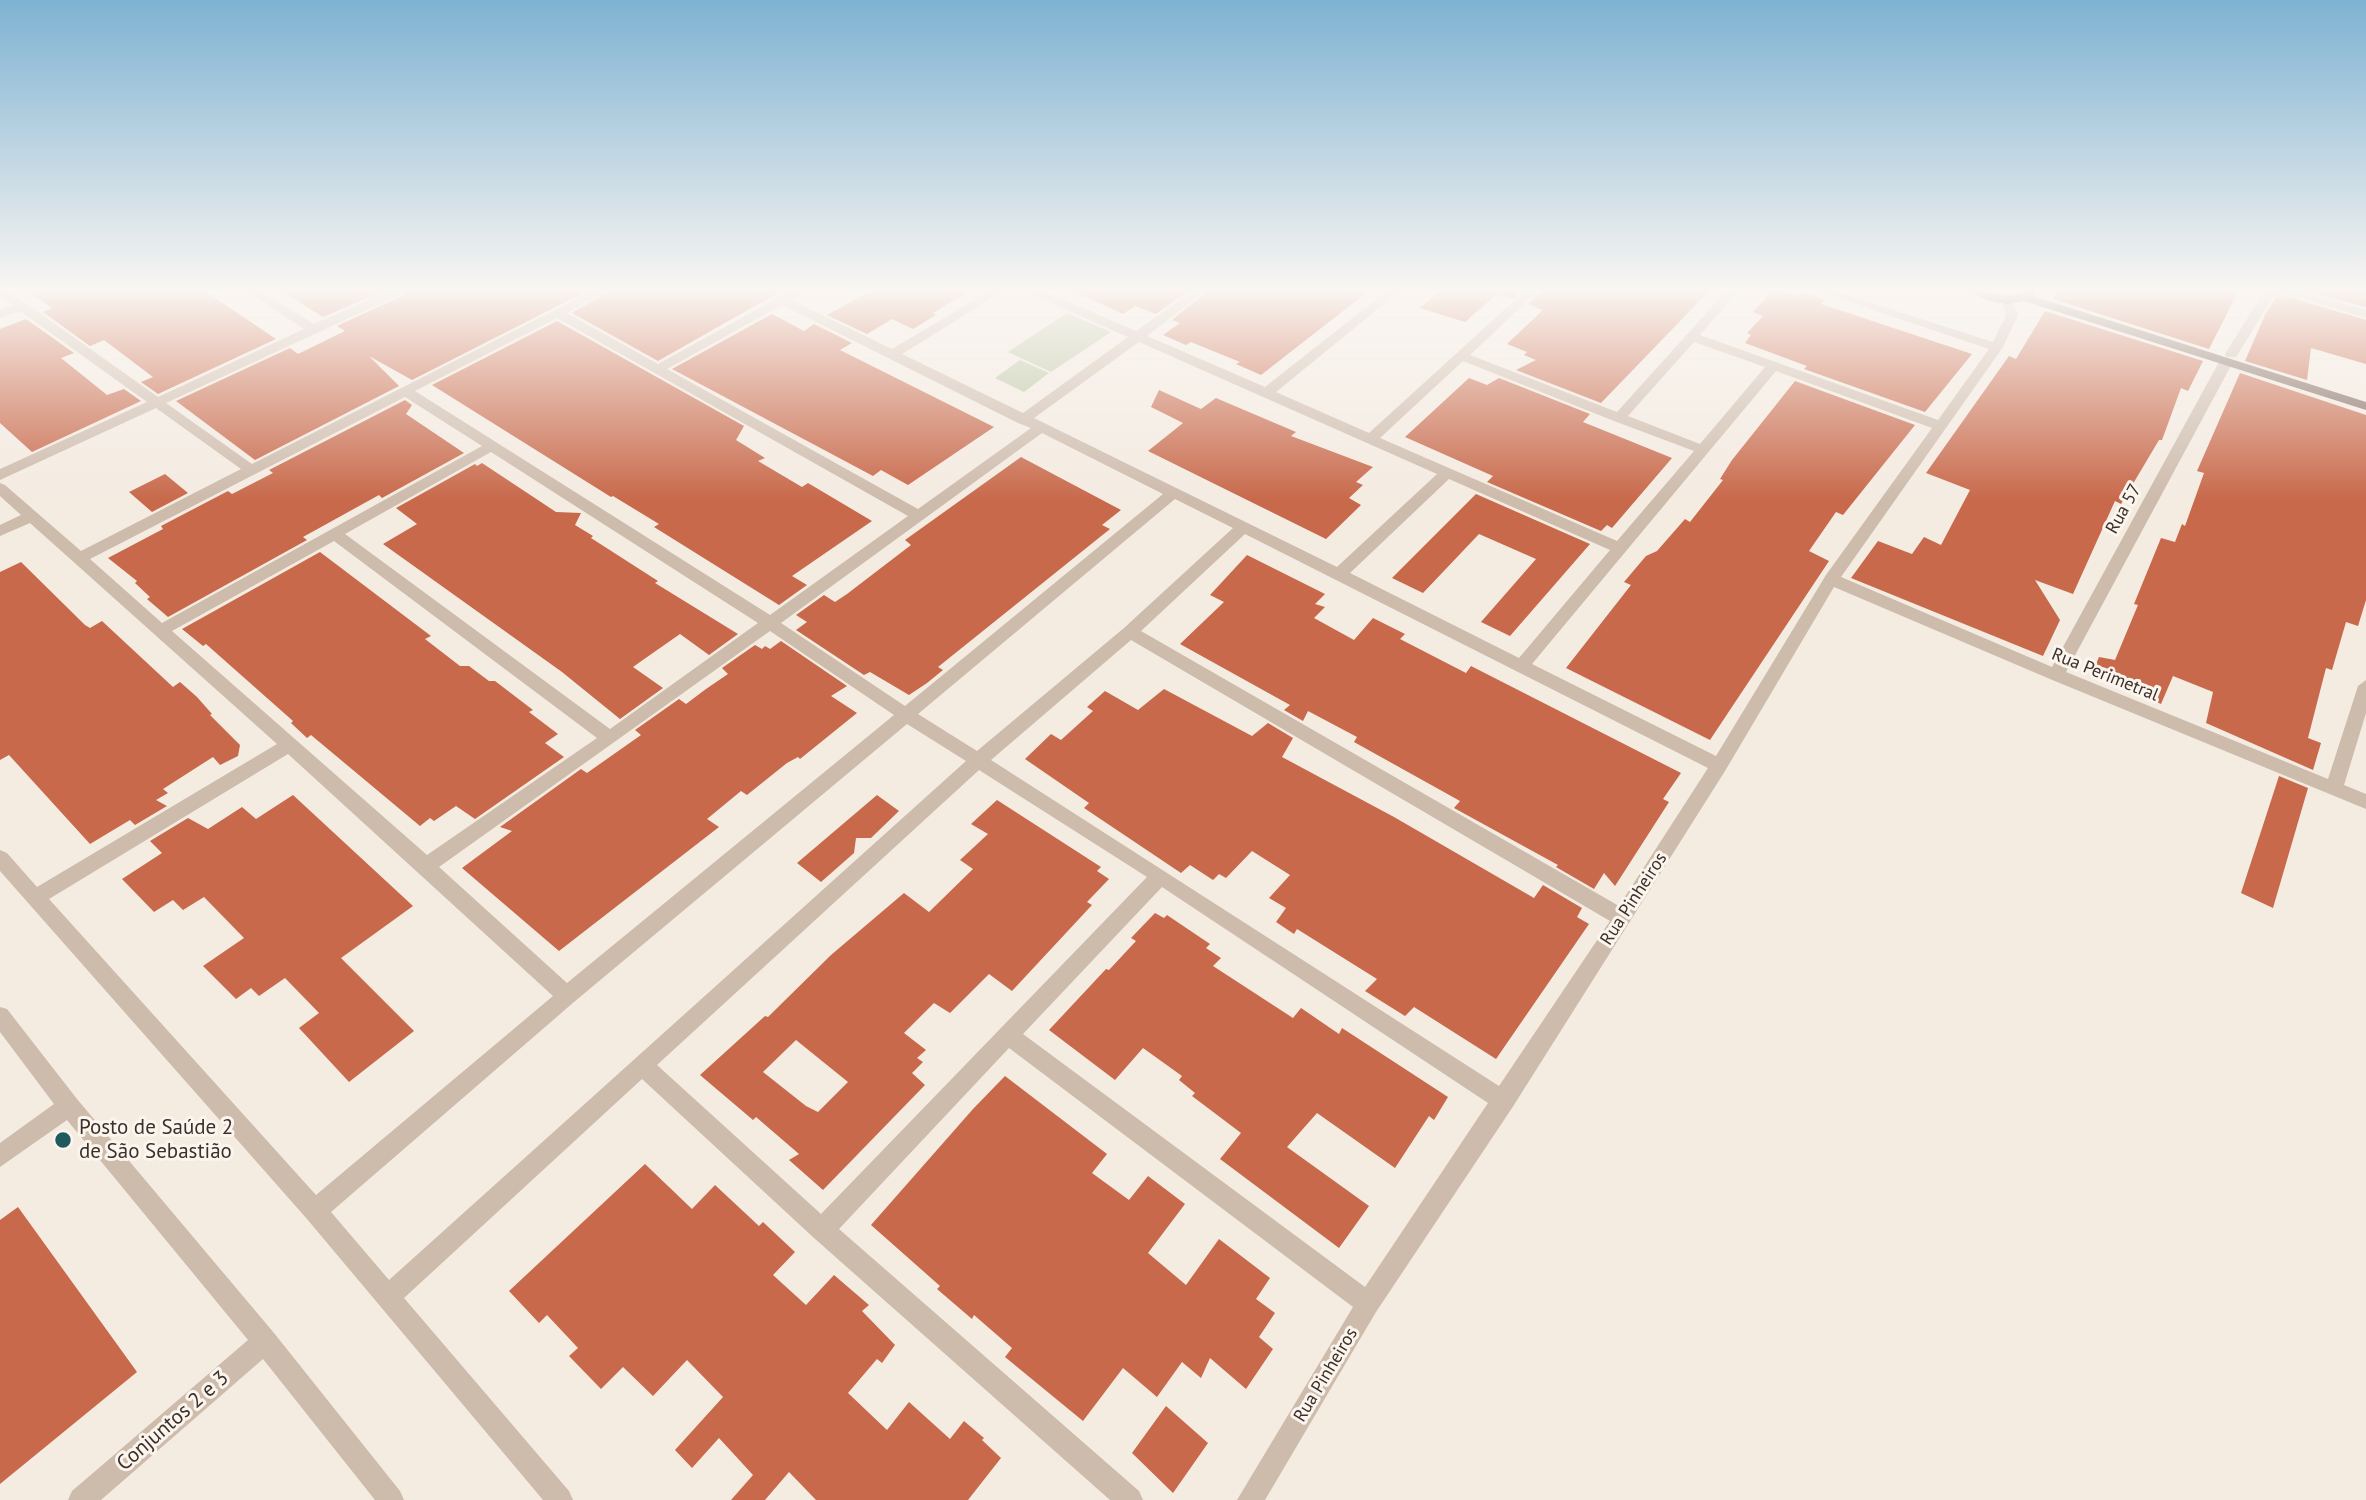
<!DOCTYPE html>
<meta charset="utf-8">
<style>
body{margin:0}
canvas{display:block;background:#f4ebe1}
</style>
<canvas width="2366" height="1500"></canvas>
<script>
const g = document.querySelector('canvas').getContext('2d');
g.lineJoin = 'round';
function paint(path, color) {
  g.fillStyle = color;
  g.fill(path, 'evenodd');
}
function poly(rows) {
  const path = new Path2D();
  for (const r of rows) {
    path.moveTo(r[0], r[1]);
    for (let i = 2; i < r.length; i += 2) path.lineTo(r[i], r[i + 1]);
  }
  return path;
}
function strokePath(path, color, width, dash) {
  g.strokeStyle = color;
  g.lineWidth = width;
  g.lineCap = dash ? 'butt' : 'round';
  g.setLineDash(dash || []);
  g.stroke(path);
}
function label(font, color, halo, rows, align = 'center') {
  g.font = font + ' "PT Sans",sans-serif';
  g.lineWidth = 6;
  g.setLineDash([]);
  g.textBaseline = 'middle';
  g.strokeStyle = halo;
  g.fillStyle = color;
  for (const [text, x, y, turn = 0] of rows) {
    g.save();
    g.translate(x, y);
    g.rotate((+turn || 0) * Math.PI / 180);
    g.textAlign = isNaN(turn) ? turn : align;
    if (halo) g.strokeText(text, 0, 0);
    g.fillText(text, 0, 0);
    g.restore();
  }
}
const green = poly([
 [1067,313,1111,332,1051,372,1008,352],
 [1020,360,1049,373,1024,392,995,378]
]);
const building = poly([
 [27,290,203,290,276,339,158,394,141,382,153,377,104,340,90,346,43,312,52,308],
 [280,290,385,290,323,317],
 [408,290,589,290,412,380,369,356,399,386,255,460,176,401,290,348,298,354,345,331,337,326,404,295],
 [610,290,783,290,658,361,572,313],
 [872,290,971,290,933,313,936,315,913,329,892,319,867,334,827,315],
 [1071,290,1190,290,1156,314,1135,306,1123,314],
 [1209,290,1370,290,1261,375,1236,364,1240,362,1191,342,1186,345,1163,335,1180,323,1172,320],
 [1441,290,1523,290,1513,299,1498,293,1465,322,1420,308],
 [1542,290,1541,290,1710,290,1601,403,1516,370,1536,360,1524,355,1527,352,1507,344,1543,310,1528,304],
 [1773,290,1800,296,1803,292,1825,300,1821,304,1972,354,1925,412,1804,369,1807,366,1745,343,1751,335,1747,333,1763,316,1753,312],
 [2059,290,2239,290,2209,349,2053,299],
 [2302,290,2366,290,2366,307],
 [2278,294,2366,320,2366,364,2311,348,2307,380,2245,361,2265,315],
 [2045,311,2203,361,2188,391,2181,388,2162,440,2159,440,2121,504,2115,501,2073,594,2035,580,2060,620,2043,656,1851,578,1878,541,1912,554,1924,537,1941,545,1970,490,1926,473,2009,356,2016,359],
 [772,314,804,331,814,324,852,343,840,350,994,427,908,485,881,470,873,476,672,369],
 [26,319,74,353,61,358,107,395,124,389,141,401,32,452,0,423,0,329],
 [557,321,744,426,736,440,765,458,758,461,802,487,808,483,872,521,792,576,807,585,779,605,654,527,659,524,613,496,611,497,432,385],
 [2240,373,2366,415,2366,600,2358,626,2346,622,2332,670,2326,668,2308,738,2321,743,2313,770,2206,723,2213,692,2173,676,2161,704,2092,674,2099,657,2115,660,2138,605,2134,604,2161,538,2175,542,2182,524,2185,526,2204,473,2197,471],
 [1469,378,1487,385,1499,378,1590,414,1583,422,1672,458,1612,528,1607,525,1601,531,1487,482,1493,476,1405,437],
 [1795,381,1915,425,1843,515,1836,512,1809,551,1829,561,1710,740,1566,668,1631,585,1624,582,1646,556,1657,551,1685,519,1690,522,1723,480,1720,479,1732,460],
 [1159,390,1201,409,1216,398,1296,432,1291,436,1373,467,1356,482,1363,485,1349,498,1361,505,1326,539,1148,451,1183,423,1151,407],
 [405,400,412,405,406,414,464,453,382,498,379,495,303,537,307,540,168,617,147,599,150,597,135,583,137,581,108,558,163,529,161,526,228,491,232,494,273,473,269,470],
 [1021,457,1121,510,1102,525,1110,529,938,667,943,670,927,683,909,695,870,672,864,675,796,630,807,622,796,615,824,595,835,602,847,594,911,545,905,540],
 [482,463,556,512,581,513,575,525,593,536,591,538,658,581,655,583,738,634,709,655,680,634,640,662,633,667,663,688,620,719,562,672,383,544,417,524,396,508,475,464,477,466],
 [165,474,188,493,152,512,129,492],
 [1476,494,1590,544,1510,636,1481,622,1536,559,1479,534,1423,593,1392,578],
 [320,552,431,636,425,639,460,666,469,666,489,681,495,681,533,710,529,712,558,734,545,743,564,757,475,819,456,806,434,821,430,818,420,826,311,735,307,738,291,723,293,721,206,644,203,646,182,629],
 [1247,555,1325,594,1315,604,1325,607,1314,618,1354,640,1373,618,1405,634,1400,639,1466,673,1471,666,1681,773,1663,799,1669,802,1615,886,1604,873,1594,889,1556,867,1558,865,1454,808,1460,801,1354,742,1357,737,1308,711,1303,721,1284,710,1290,705,1180,644,1224,602,1210,595],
 [21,562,85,625,90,628,102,621,173,687,180,682,197,697,212,714,210,715,240,745,238,756,220,765,213,757,163,789,168,793,156,800,167,806,135,825,130,820,90,844,9,755,0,760,0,572],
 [781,641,847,686,831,696,857,713,800,759,798,757,787,763,747,795,741,791,707,819,719,827,559,951,462,868,512,831,500,827,581,769,587,773,641,735,635,730,679,699,686,704,706,689,728,674,722,668,755,645,762,649,765,646,770,649],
 [1164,689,1252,736,1268,723,1293,738,1282,757,1394,817,1534,898,1543,885,1582,908,1577,917,1589,924,1496,1059,1414,1007,1405,1016,1365,991,1377,979,1297,929,1294,934,1276,922,1286,908,1269,898,1290,875,1252,851,1226,878,1219,874,1213,880,1190,865,1181,873,1084,808,1089,803,1025,759,1051,734,1061,740,1093,711,1087,707,1105,691,1138,710],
 [2279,776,2308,788,2273,908,2241,893],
 [293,795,413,906,341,958,414,1031,349,1082,299,1028,319,1013,285,978,259,996,251,988,236,999,203,966,244,938,204,897,183,910,173,900,154,912,122,879,162,853,150,841,188,818,208,829,242,807,256,819],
 [877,795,899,811,871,838,856,838,854,853,821,882,797,863],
 [997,800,1101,867,1097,871,1109,879,1087,902,1092,905,1012,991,989,974,950,1013,934,1003,904,1033,926,1050,917,1058,923,1062,912,1073,925,1085,823,1190,789,1160,799,1154,756,1117,753,1120,700,1075,765,1016,768,1017,831,955,904,893,929,912,973,869,960,860,988,834,971,824],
 [796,1040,848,1082,818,1112,806,1106,763,1072],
 [1155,913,1164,918,1167,915,1210,944,1206,948,1221,958,1213,966,1293,1018,1301,1008,1339,1034,1342,1028,1448,1097,1434,1120,1429,1116,1395,1168,1317,1113,1287,1147,1369,1206,1339,1248,1220,1159,1241,1133,1192,1096,1195,1093,1179,1080,1182,1076,1143,1048,1115,1080,1049,1030,1106,969,1109,970,1136,941,1131,938],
 [1005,1076,1107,1154,1092,1173,1129,1200,1148,1176,1185,1204,1148,1253,1186,1285,1219,1239,1270,1278,1256,1299,1275,1313,1259,1337,1273,1349,1246,1389,1210,1358,1201,1378,1182,1362,1157,1397,1123,1368,1083,1421,1005,1357,1012,1348,974,1315,972,1319,937,1289,940,1286,871,1225,973,1109],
 [645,1164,692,1209,715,1185,759,1226,763,1222,795,1252,773,1275,806,1305,834,1275,869,1305,862,1311,895,1345,882,1363,877,1359,848,1393,887,1430,909,1402,950,1439,964,1421,984,1438,982,1440,1001,1458,968,1500,816,1500,789,1472,765,1500,731,1500,753,1475,719,1438,692,1468,675,1450,723,1397,687,1360,653,1396,623,1367,601,1389,569,1356,578,1348,547,1315,539,1323,509,1291],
 [18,1207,137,1372,0,1484,0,1220],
 [1166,1406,1208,1443,1173,1493,1132,1453]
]);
const minor = poly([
 [0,290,7,290,158,397,304,329,245,290,259,290,314,324,390,290,405,290,403,293,166,403,252,464,594,290,608,290,567,313,658,364,792,290,806,290,791,300,892,349,991,290,1005,290,902,354,1023,413,1128,337,1028,293,1026,290,1041,290,1136,331,1194,290,1207,290,1147,336,1265,387,1388,290,1401,290,1276,392,1369,433,1526,290,1539,290,1470,355,1617,412,1727,290,1739,290,1700,335,1938,420,1989,349,1814,290,1831,290,1993,342,2006,315,2001,300,2007,296,2013,300,2018,315,2003,347,1841,577,2052,667,2219,362,2226,358,2231,359,2233,362,2066,672,2328,779,2358,686,2366,680,2366,713,2344,785,2366,794,2366,809,2050,679,1834,587,1725,771,1512,1108,1376,1312,1265,1500,1237,1500,1353,1307,1009,1048,839,1229,1139,1491,1143,1500,1110,1500,814,1238,642,1079,404,1298,569,1491,573,1500,543,1500,307,1219,0,871,0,850,7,853,37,887,277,744,30,523,0,536,0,525,21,515,0,496,0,483,5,485,81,551,241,469,156,408,0,480,0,469,147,402,20,311,0,318,0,310,13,305,0,296,0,290],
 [782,305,1018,423,1031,428,918,509,667,369,782,305],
 [557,318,908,516,770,615,415,391,557,318],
 [1139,342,1437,474,1337,567,1034,418,1139,342],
 [1694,342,1765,367,1700,444,1628,416,1694,342],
 [1463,361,1614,421,1694,451,1617,541,1380,438,1463,361],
 [1776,371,1932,428,1826,575,1716,756,1532,664,1776,371],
 [405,397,482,446,162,623,90,559,405,397],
 [1042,433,1163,494,905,706,781,623,1042,433],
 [491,452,758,623,610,729,345,534,491,452],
 [1449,479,1610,550,1519,658,1350,573,1449,479],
 [1175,499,1233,528,1124,628,977,751,918,714,1175,499],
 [1245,534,1708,768,1619,906,1141,631,1245,534],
 [334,541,597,738,427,855,172,631,334,541],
 [770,631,894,715,567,983,439,867,770,631],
 [1131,640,1610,921,1499,1086,991,760,1131,640],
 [907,724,966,761,389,1280,331,1212,574,1002,907,724],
 [288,754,553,996,316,1195,49,899,288,754],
 [979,770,1147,877,821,1214,657,1065,979,770],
 [1162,887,1488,1103,1365,1287,1023,1034,1162,887],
 [2265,290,2294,290,2366,310,2366,318,2277,291,2236,357,2226,357,2225,354,2265,290],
 [0,1007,7,1009,77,1099,274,1333,400,1491,404,1500,375,1500,263,1359,101,1500,68,1500,72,1491,248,1340,67,1120,0,1167,0,1143,54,1104,0,1032,0,1007]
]);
const major = poly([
 [1967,290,1982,290,2007,296,2021,294,2026,290,2034,290,2036,292,2033,296,2366,402,2366,410,2024,301,2007,304,1989,301,1967,290]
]);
const markers = [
 [63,1140,9,"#1f5a5e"]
];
const streetNames = [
 ["Rua 57",2124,509,-61],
 ["Rua Perimetral",2105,675,22],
 ["Rua Pinheiros",1634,899,-57],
 ["Rua Pinheiros",1326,1375,-59]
];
const nearPoinames = [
 ["Posto de Saúde 2",79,1128],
 ["de São Sebastião",79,1152]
];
const nearStreetnames = [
 ["Conjuntos 2 e 3",173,1421,-41]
];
paint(green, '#b8c4a0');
paint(building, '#c8694b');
paint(minor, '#cdbbac');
paint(major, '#7d675c');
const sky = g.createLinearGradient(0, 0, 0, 500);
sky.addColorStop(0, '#7eb2d2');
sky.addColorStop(0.58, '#faf6f2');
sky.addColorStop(1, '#faf6f200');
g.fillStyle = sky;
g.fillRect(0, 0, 2366, 500);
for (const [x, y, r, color] of markers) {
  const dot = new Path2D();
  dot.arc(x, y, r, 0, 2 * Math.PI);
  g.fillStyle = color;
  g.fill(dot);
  strokePath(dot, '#fbf5ee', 2.5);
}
label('18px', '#3b302b', '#fbf5ee', streetNames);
label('21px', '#3b302b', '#fbf5ee', nearPoinames, 'left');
label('21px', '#3b302b', '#fbf5ee', nearStreetnames);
</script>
